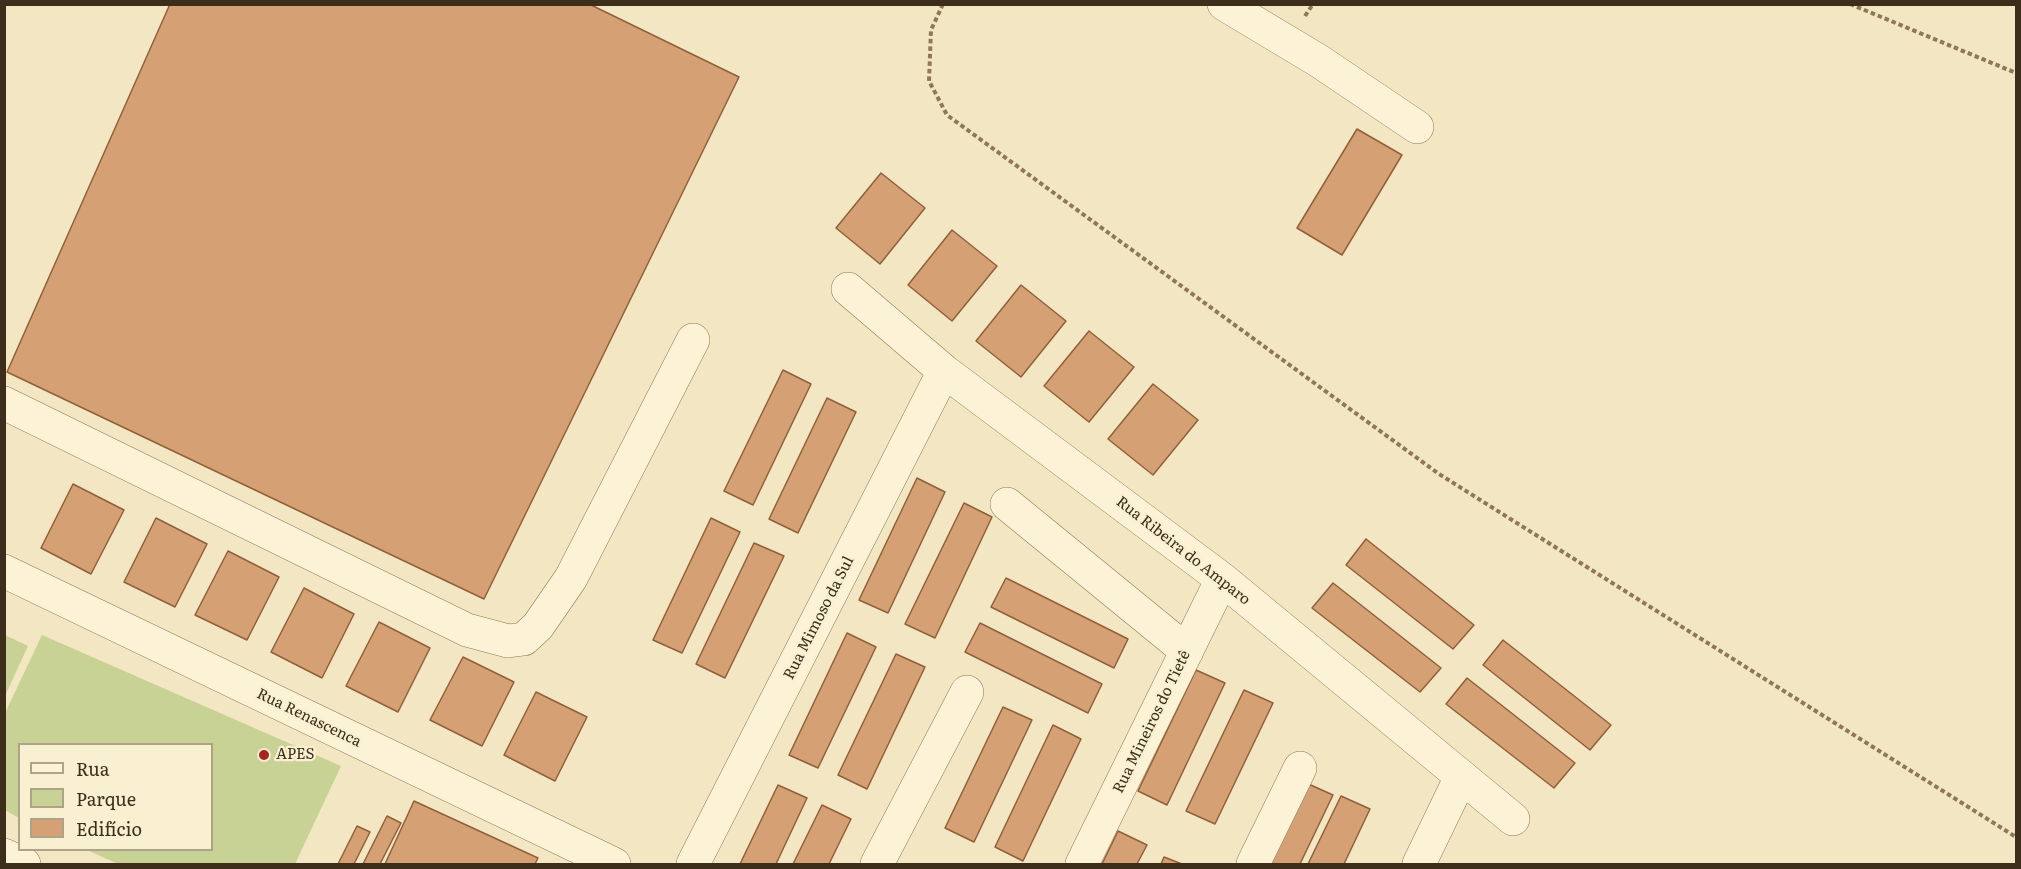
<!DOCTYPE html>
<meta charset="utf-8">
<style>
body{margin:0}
#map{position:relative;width:2021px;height:869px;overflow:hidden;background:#f3e6c2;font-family:Literata,serif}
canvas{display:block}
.frame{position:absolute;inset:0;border:6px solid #3d2e1c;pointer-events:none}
.legend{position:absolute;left:18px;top:743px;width:195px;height:108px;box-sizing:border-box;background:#f9f0d2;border:2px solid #aea289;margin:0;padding:8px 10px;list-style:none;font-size:18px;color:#3d2e1c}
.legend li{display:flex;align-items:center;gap:12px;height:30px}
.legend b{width:30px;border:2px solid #aea289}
</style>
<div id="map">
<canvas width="2021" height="869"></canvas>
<div class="frame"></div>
<ul class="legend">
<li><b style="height:8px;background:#fcf3d6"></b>Rua</li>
<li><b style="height:16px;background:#c8d294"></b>Parque</li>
<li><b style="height:16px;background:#d5a073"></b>Edifício</li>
</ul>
</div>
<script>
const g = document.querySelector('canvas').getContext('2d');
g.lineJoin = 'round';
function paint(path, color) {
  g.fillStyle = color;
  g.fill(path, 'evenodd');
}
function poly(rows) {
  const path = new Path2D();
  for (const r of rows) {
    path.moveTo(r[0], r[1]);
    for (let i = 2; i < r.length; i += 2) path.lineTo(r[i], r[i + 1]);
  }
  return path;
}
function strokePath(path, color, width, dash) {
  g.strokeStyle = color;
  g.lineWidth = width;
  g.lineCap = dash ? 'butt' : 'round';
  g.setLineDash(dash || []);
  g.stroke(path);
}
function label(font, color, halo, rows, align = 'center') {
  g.font = font + ' Literata,serif';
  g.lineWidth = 4.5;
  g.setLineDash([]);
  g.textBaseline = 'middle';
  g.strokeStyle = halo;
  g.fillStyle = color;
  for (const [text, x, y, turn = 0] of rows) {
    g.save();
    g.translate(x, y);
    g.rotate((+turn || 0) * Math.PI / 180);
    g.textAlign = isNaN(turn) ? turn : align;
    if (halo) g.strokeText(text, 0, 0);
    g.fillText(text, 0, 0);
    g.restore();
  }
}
const green = poly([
 [5,635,28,646,5,696],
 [42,635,341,766,295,864,118,864,87,850,212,850,212,744,20,744,19,818,5,810,5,713]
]);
const building = poly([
 [170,4,589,4,739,77,484,599,7,372,170,4],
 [1357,129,1402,155,1342,255,1297,228,1357,129],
 [881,173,925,208,880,264,836,228,881,173],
 [952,230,997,266,952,321,908,285,952,230],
 [1021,285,1066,321,1021,377,976,341,1021,285],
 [1089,331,1134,367,1089,422,1044,386,1089,331],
 [783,370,811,384,753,505,724,491,783,370],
 [1153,384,1198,420,1153,475,1108,439,1153,384],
 [827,398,856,412,798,533,769,519,827,398],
 [917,478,945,492,888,613,859,600,917,478],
 [73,484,124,510,91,574,41,548,73,484],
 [964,503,992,517,935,638,905,624,964,503],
 [156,518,207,544,175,607,124,582,156,518],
 [711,518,740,532,682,653,653,640,711,518],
 [1366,539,1474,625,1453,649,1346,565,1366,539],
 [754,543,784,556,725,678,696,664,754,543],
 [228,551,279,577,247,640,195,615,228,551],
 [1006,578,1128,639,1114,668,991,607,1006,578],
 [1333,583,1441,668,1420,692,1312,608,1333,583],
 [304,588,354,614,322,678,271,652,304,588],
 [379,622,430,648,398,712,346,686,379,622],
 [980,623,1102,684,1088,713,965,652,980,623],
 [847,633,876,647,818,768,789,755,847,633],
 [1503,640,1611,725,1590,750,1483,665,1503,640],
 [896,654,925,667,867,789,838,775,896,654],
 [463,657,514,682,482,746,430,720,463,657],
 [1196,670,1225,683,1167,805,1138,791,1196,670],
 [1467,678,1575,763,1554,788,1446,704,1467,678],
 [1244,690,1273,703,1215,824,1186,811,1244,690],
 [536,692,587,717,555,781,504,755,536,692],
 [1003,707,1032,720,974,842,945,828,1003,707],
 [1053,725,1081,739,1023,861,995,847,1053,725],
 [1304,782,1333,795,1300,864,1264,864,1304,782],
 [778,785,807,798,776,864,740,864,778,785],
 [1341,796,1370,809,1344,864,1308,864,1341,796],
 [414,801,538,858,535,864,385,864,414,801],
 [822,805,851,819,829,864,793,864,822,805],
 [387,816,401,823,380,864,363,864,387,816],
 [357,826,370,832,354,864,338,864,357,826],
 [1118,831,1147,845,1137,864,1102,864,1118,831],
 [1164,857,1182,864,1161,864,1164,857]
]);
const path = poly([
 [943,4,931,30,929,81,947,115,1439,474,2016,837],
 [1850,4,2016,73],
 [1305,16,1313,4]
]);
const minor = poly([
 [1224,4,1319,61,1417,127],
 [848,289,944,371,1222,579,1513,819],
 [4,403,467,630,508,641,524,639,538,626,571,578,693,340],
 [1007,504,1187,651],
 [4,571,614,864],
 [4,855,24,864],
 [693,864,944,371],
 [877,864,967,692],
 [1082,864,1222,579],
 [1253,864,1300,768],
 [1419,864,1461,777]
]);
const markers = [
 [264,755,6,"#a52520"]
];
const streetNames = [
 ["Rua Ribeira do Amparo",1183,551,38],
 ["Rua Mimoso da Sul",819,618,-63],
 ["Rua Renascenca",309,718,26],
 ["Rua Mineiros do Tietê",1152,722,-64]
];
const poiNames = [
 ["APES",276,755]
];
paint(green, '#c8d294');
paint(building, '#d5a073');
strokePath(building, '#91603a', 1.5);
strokePath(minor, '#8f7757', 34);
strokePath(path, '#8f7757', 4, [4.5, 3]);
strokePath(minor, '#fcf3d6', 33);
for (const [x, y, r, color] of markers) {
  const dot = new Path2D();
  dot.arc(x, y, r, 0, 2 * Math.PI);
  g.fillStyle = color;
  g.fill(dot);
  strokePath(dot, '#f9f0d2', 2);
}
label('15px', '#3d2e1c', '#f9f0d2', streetNames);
label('15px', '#3d2e1c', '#f9f0d2', poiNames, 'left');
</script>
